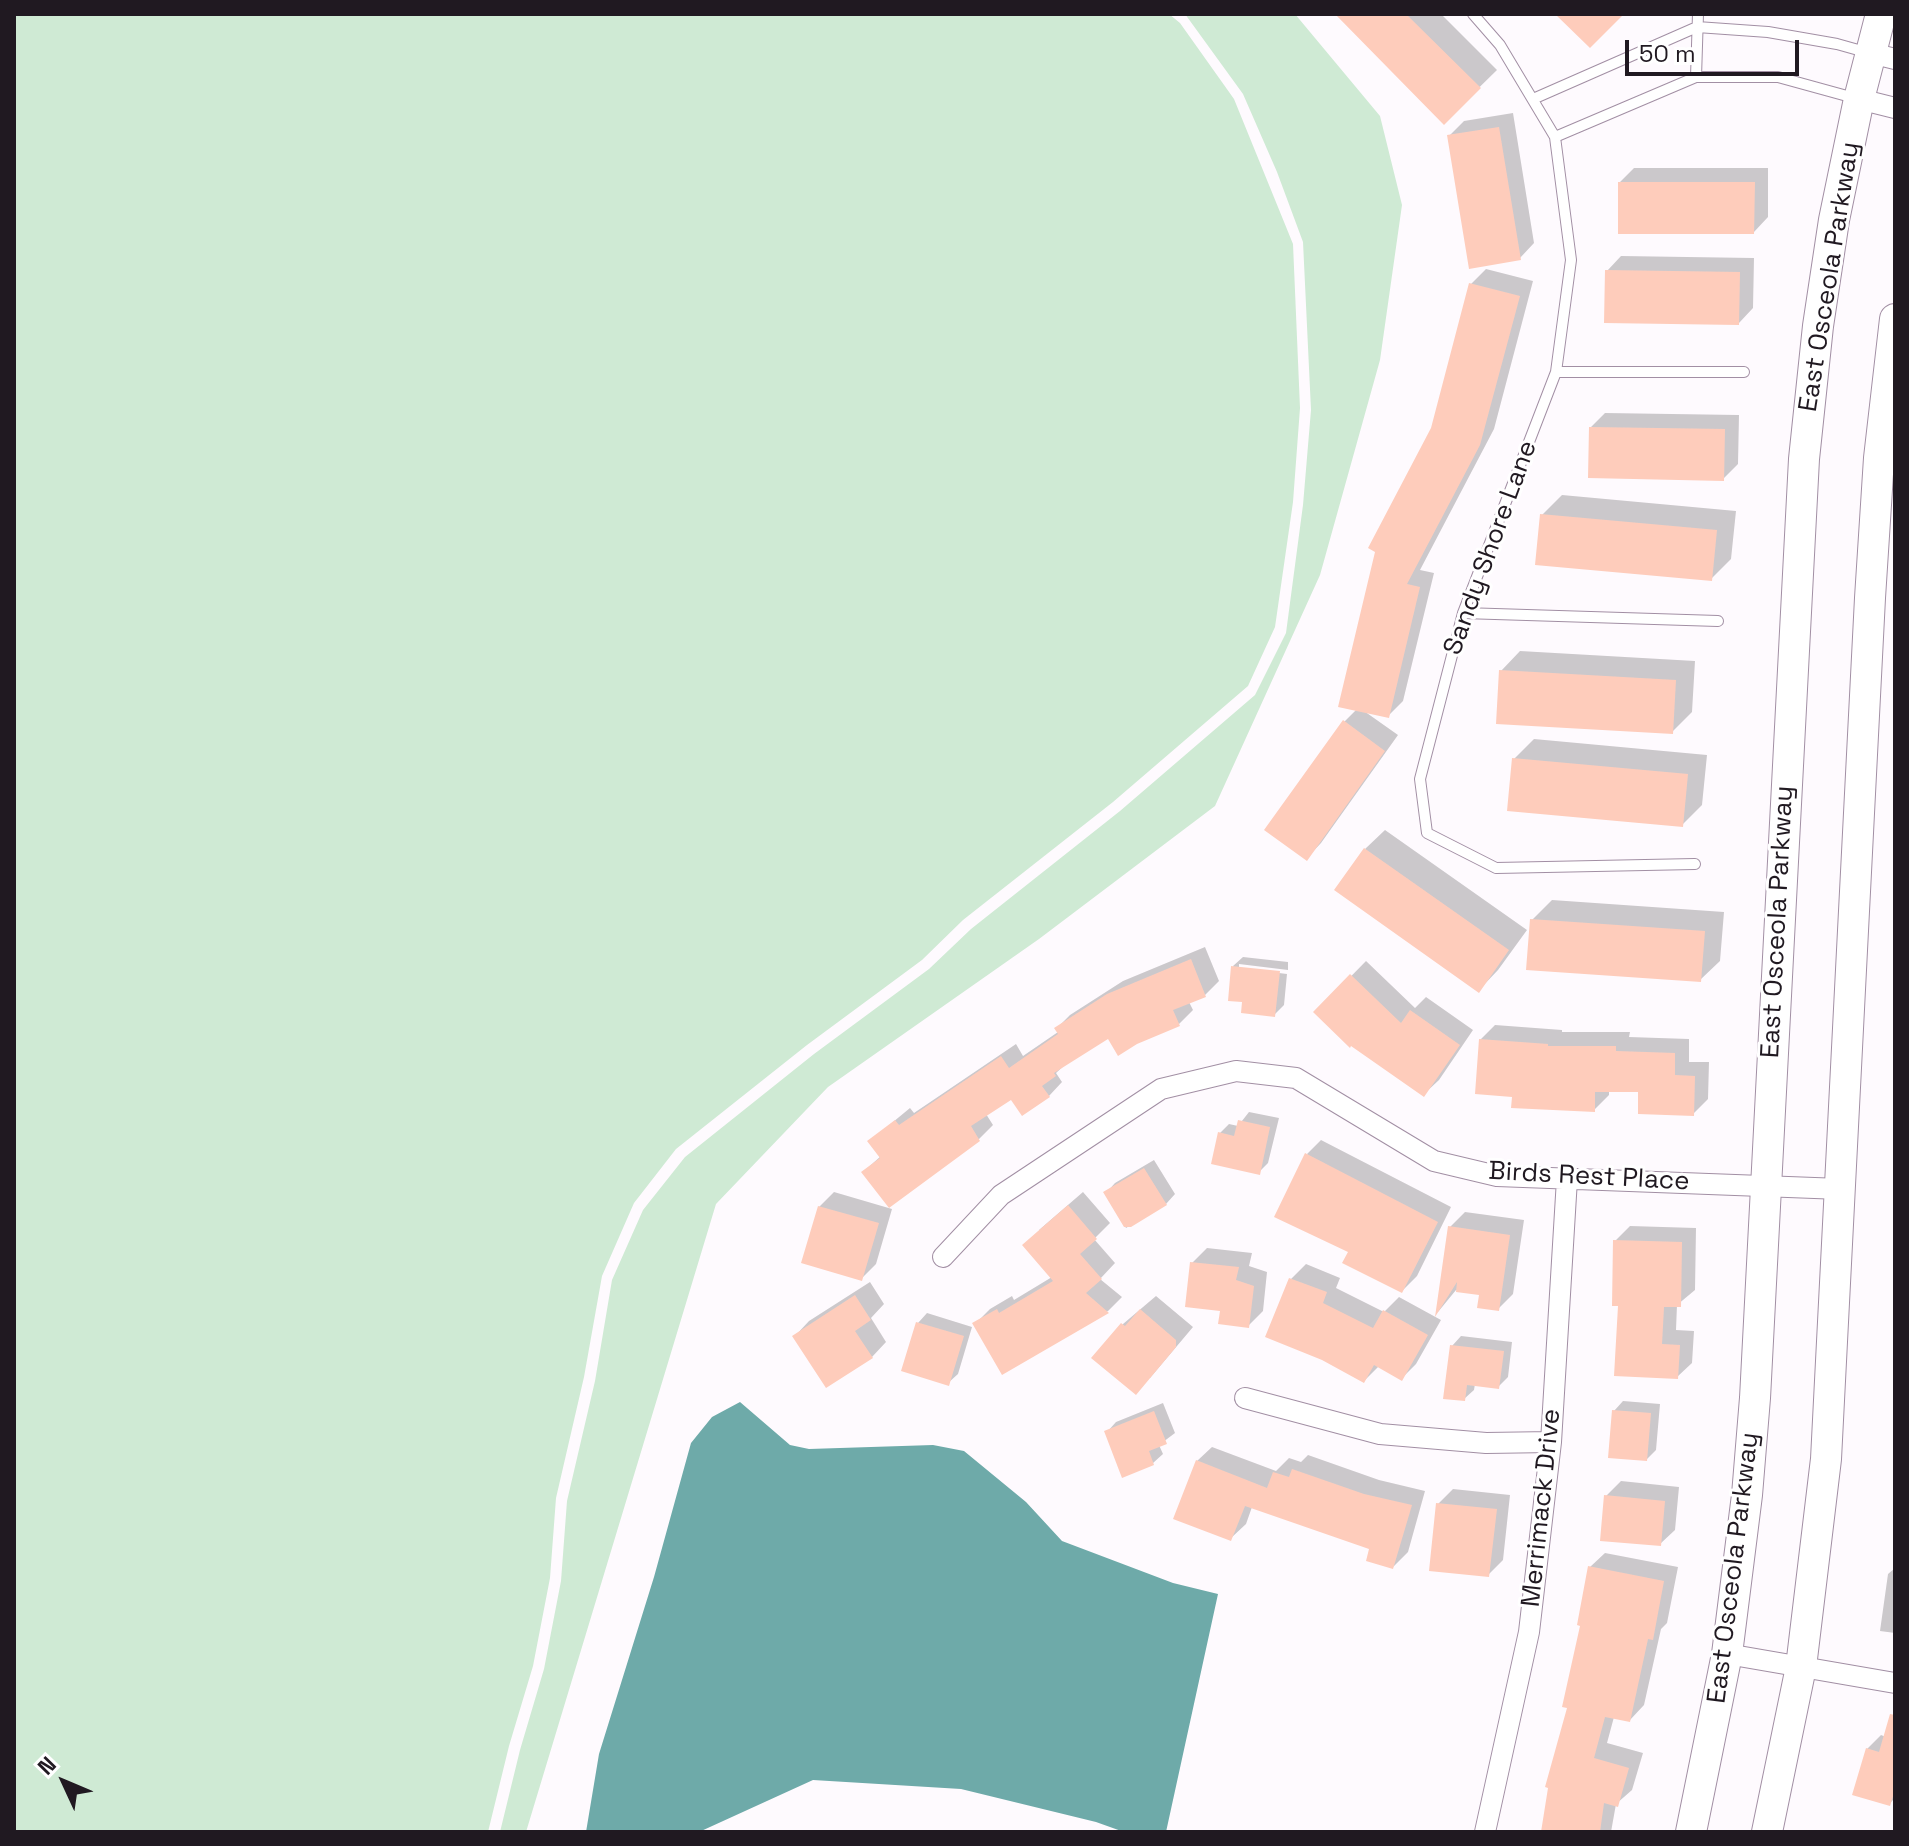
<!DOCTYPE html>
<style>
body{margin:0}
#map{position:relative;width:1909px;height:1846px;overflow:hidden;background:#fefafe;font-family:"Space Grotesk",sans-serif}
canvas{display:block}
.frame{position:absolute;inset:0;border:16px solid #201921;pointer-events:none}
.north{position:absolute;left:24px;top:1742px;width:80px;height:80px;-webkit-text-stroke:6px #fff;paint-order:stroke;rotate:314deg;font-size:22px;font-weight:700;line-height:32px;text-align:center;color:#201921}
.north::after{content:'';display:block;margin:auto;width:28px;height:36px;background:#201921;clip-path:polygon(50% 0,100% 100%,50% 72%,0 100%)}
.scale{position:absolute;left:1625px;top:40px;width:174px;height:36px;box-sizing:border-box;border:4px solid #201921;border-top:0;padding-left:10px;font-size:24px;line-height:28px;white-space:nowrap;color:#201921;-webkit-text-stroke:6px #fff;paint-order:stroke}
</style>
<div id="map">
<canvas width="1909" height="1846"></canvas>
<div class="frame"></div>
<div class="north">N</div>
<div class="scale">50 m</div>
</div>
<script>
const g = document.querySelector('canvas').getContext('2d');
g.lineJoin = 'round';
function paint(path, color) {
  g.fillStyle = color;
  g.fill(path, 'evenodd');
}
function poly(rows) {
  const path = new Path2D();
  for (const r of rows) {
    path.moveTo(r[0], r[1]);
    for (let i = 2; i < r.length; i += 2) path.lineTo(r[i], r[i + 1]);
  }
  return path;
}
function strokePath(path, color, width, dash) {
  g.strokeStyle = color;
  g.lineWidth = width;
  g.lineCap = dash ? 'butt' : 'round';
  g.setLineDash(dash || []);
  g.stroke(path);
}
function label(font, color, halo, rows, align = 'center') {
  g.font = font + ' "Space Grotesk",sans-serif';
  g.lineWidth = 6;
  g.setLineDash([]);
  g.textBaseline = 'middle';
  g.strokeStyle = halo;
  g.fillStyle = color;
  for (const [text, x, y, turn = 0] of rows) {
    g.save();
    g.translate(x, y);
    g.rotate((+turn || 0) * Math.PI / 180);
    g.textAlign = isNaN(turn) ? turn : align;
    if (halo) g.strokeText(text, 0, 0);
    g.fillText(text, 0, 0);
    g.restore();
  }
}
const green = poly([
 [14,14,1169,14,1180,23,1234,99,1293,244,1300,408,1293,502,1275,627,1248,686,1113,802,963,920,922,960,807,1045,676,1149,634,1203,602,1276,584,1377,556,1498,550,1578,533,1666,509,1746,488,1832,14,1832],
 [1185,14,1295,14,1380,116,1402,205,1380,360,1320,575,1215,806,1039,939,828,1087,716,1204,526,1832,500,1832,520,1750,544,1669,561,1581,567,1501,595,1381,612,1280,643,1210,685,1157,814,1054,929,969,971,929,1120,811,1255,695,1286,633,1303,505,1311,410,1303,242,1277,172,1243,94]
]);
const water = poly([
 [740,1402,790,1445,809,1449,933,1445,964,1451,1026,1502,1062,1541,1173,1583,1218,1594,1166,1832,1124,1832,1096,1822,961,1789,813,1780,699,1832,586,1832,599,1754,654,1577,691,1443,712,1417]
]);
const shadow = poly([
 [1338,14,1441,14,1497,70,1444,122],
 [1513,113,1534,243,1520,258,1449,136,1464,121],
 [1634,168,1768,168,1768,217,1754,232,1620,182],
 [1621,256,1754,258,1753,308,1739,323,1607,271],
 [1486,269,1533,281,1494,429,1420,570,1434,573,1403,701,1388,716,1364,711,1398,735,1321,843,1307,858,1344,722,1357,709,1378,551,1432,429,1471,284],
 [1605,413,1739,415,1738,464,1723,479,1591,427],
 [1562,495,1736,511,1731,559,1711,579,1542,515],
 [1520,651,1695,661,1692,712,1672,732,1501,671],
 [1534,739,1707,755,1702,805,1682,825,1514,759],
 [1385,830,1527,930,1498,970,1479,990,1365,849],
 [1552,900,1724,912,1720,961,1700,980,1532,920],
 [1205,947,1219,981,1205,995,1189,1002,1193,1010,1179,1024,1136,1042,1108,1036,1067,1063,1056,1073,1062,1082,1049,1096,1011,1097,986,1114,993,1125,979,1139,889,1206,863,1172,881,1156,870,1141,910,1108,914,1113,1016,1044,1023,1056,1058,1032,1056,1029,1070,1015,1123,981],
 [1243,957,1288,962,1288,970,1239,964,1239,968,1287,974,1284,1005,1274,1015,1244,1000,1233,966],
 [1366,961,1415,1008,1426,997,1473,1030,1439,1080,1424,1094,1316,1012],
 [1495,1025,1562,1030,1562,1032,1630,1032,1629,1037,1689,1039,1689,1062,1709,1062,1708,1099,1693,1114,1640,1090,1609,1090,1609,1095,1594,1110,1515,1095,1480,1040],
 [1249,1112,1279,1118,1268,1163,1259,1172,1220,1133,1229,1124,1238,1126],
 [1321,1140,1451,1207,1417,1276,1402,1291,1350,1251,1307,1154],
 [1154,1160,1175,1194,1166,1204,1126,1228,1106,1193,1115,1183],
 [834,1192,892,1209,876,1264,861,1279,819,1207],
 [1083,1192,1110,1223,1094,1239,1115,1263,1100,1279,1122,1297,1108,1311,1003,1372,975,1324,990,1309,1012,1296,1014,1300,1052,1277,1039,1230],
 [1465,1212,1524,1220,1513,1294,1498,1309,1481,1294,1456,1290,1438,1312,1450,1227],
 [1630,1226,1696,1228,1695,1290,1677,1305,1676,1330,1694,1331,1692,1363,1677,1377,1620,1304,1615,1241],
 [1207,1248,1252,1253,1249,1266,1267,1272,1263,1311,1248,1326,1192,1263],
 [1306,1264,1340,1278,1336,1288,1384,1312,1399,1297,1441,1320,1416,1364,1402,1378,1379,1366,1364,1381,1323,1358,1268,1336,1291,1279],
 [870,1282,884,1304,871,1318,886,1342,872,1357,795,1336,809,1321],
 [1156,1296,1193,1327,1150,1378,1094,1358,1123,1324],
 [927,1313,972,1327,958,1374,948,1383,918,1323],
 [1461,1336,1512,1342,1508,1377,1498,1387,1475,1384,1474,1390,1464,1399,1452,1346],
 [1623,1401,1660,1404,1656,1450,1647,1459,1614,1411],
 [1163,1403,1175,1433,1159,1445,1163,1454,1153,1463,1107,1432,1116,1422],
 [1212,1447,1276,1471,1289,1458,1301,1462,1308,1455,1379,1480,1425,1491,1408,1552,1393,1567,1372,1548,1252,1507,1246,1524,1231,1538,1197,1461],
 [1621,1481,1679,1487,1675,1530,1660,1544,1606,1496],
 [1453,1489,1510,1495,1503,1560,1488,1575,1438,1504],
 [1605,1553,1678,1567,1667,1623,1661,1629,1644,1705,1630,1720,1614,1717,1607,1743,1643,1753,1632,1790,1616,1804,1611,1832,1543,1832,1569,1707,1590,1567],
 [1895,1568,1895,1633,1880,1631,1888,1574],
 [1895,1722,1895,1798,1890,1803,1867,1749,1881,1735,1886,1737]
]);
const building = poly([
 [1335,14,1406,14,1481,88,1444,125],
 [1555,14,1624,14,1590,48],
 [1499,127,1521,260,1469,269,1447,135],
 [1618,182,1755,182,1754,234,1618,234],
 [1605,270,1740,272,1739,325,1604,323],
 [1469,283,1520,296,1480,445,1407,584,1420,587,1389,718,1338,707,1375,552,1368,548,1431,428],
 [1589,427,1725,429,1724,481,1588,478],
 [1540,514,1717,530,1712,581,1535,565],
 [1499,670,1676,680,1673,734,1496,724],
 [1343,720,1385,751,1307,861,1264,830],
 [1512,758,1688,774,1683,827,1507,811],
 [1364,848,1509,950,1479,993,1334,890],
 [1530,919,1705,931,1701,982,1526,970],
 [1191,959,1206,997,1173,1010,1180,1026,1137,1044,1118,1056,1108,1039,1054,1073,1056,1076,1042,1086,1050,1097,1022,1116,1011,1100,971,1126,980,1141,889,1208,861,1172,880,1158,867,1141,895,1120,899,1125,1001,1056,1009,1068,1058,1034,1054,1028,1107,994],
 [1231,966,1280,971,1275,1017,1241,1013,1242,1002,1228,1001],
 [1350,974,1401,1023,1410,1010,1460,1045,1424,1097,1351,1046,1350,1048,1313,1012],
 [1479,1039,1548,1044,1548,1046,1616,1046,1616,1051,1675,1053,1675,1075,1695,1076,1694,1116,1638,1114,1638,1092,1595,1092,1595,1112,1511,1108,1512,1097,1475,1094],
 [1238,1120,1270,1127,1260,1175,1211,1164,1218,1132,1234,1136],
 [1305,1153,1438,1222,1402,1293,1342,1263,1348,1252,1274,1217],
 [1144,1168,1167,1205,1131,1227,1124,1227,1103,1192],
 [1068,1205,1097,1239,1080,1254,1102,1279,1086,1293,1109,1313,1002,1375,972,1323,997,1309,999,1313,1053,1281,1022,1245],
 [818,1206,879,1223,862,1281,801,1263],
 [1448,1226,1510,1235,1499,1311,1477,1308,1479,1295,1456,1292,1457,1282,1435,1317],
 [1613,1240,1682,1242,1681,1307,1664,1307,1662,1344,1680,1345,1678,1379,1614,1376,1618,1306,1612,1306],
 [1190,1262,1239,1267,1236,1280,1254,1286,1249,1328,1218,1324,1220,1311,1185,1307],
 [1289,1278,1327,1292,1323,1303,1373,1328,1383,1310,1428,1335,1402,1381,1374,1365,1364,1383,1322,1360,1265,1337],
 [855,1295,871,1320,855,1331,873,1358,826,1388,792,1336],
 [1140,1309,1176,1340,1176,1347,1136,1395,1091,1358,1121,1323,1125,1326],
 [916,1322,964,1336,949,1386,901,1371],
 [1450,1345,1504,1351,1499,1389,1467,1385,1465,1401,1443,1399],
 [1612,1410,1651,1413,1647,1461,1608,1458],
 [1154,1411,1167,1444,1149,1451,1154,1465,1122,1478,1104,1431],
 [1196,1460,1267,1488,1273,1472,1289,1477,1292,1469,1364,1494,1412,1505,1393,1569,1366,1561,1369,1549,1245,1506,1231,1541,1173,1519],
 [1604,1495,1665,1501,1661,1546,1600,1541],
 [1436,1503,1497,1509,1489,1577,1429,1571],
 [1588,1566,1664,1581,1653,1640,1648,1639,1630,1722,1605,1717,1594,1758,1629,1768,1618,1807,1604,1803,1600,1832,1541,1832,1548,1788,1545,1787,1567,1708,1562,1707,1580,1626,1577,1625],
 [1890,1714,1895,1715,1895,1790,1890,1806,1852,1795,1866,1748,1879,1752]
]);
const service = poly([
 [1473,14,1500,45,1555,137,1571,260,1556,372,1463,613,1420,779,1427,833,1496,868,1695,864],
 [1696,77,1698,14],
 [1533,99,1697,27,1768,32,1837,44,1869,53],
 [1555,137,1696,77,1778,77,1858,99],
 [1556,372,1744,372],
 [1463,613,1718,621]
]);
const minor = poly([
 [1871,53,1895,59],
 [1859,99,1895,108],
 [943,1257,1001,1195,1161,1089,1236,1071,1296,1078,1434,1161,1497,1176,1841,1189],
 [1245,1398,1380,1434,1486,1443,1551,1442],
 [1727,1654,1895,1683],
 [1485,1832,1529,1632,1551,1442,1567,1179]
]);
const primary = poly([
 [1691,1832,1727,1654,1747,1495,1755,1398,1804,459,1818,326,1834,220,1859,99,1881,14],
 [1767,1832,1801,1667,1826,1459,1870,598,1879,458,1895,319]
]);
const streetNames = [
 ["East Osceola Parkway",1830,277,-81],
 ["Sandy Shore Lane",1491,548,-70],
 ["East Osceola Parkway",1778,922,-87],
 ["Birds Rest Place",1589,1177,3],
 ["Merrimack Drive",1542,1508,-84],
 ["East Osceola Parkway",1734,1568,-83]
];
paint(green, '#cfead4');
paint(water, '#6eaaa9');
paint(shadow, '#0003');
paint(building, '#feccbb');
strokePath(service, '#a28fa4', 12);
strokePath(minor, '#a28fa4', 22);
strokePath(primary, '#a28fa4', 32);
strokePath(service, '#fff', 10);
strokePath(minor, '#fff', 20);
strokePath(primary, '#fff', 30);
label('26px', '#201921', '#fff', streetNames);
</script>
